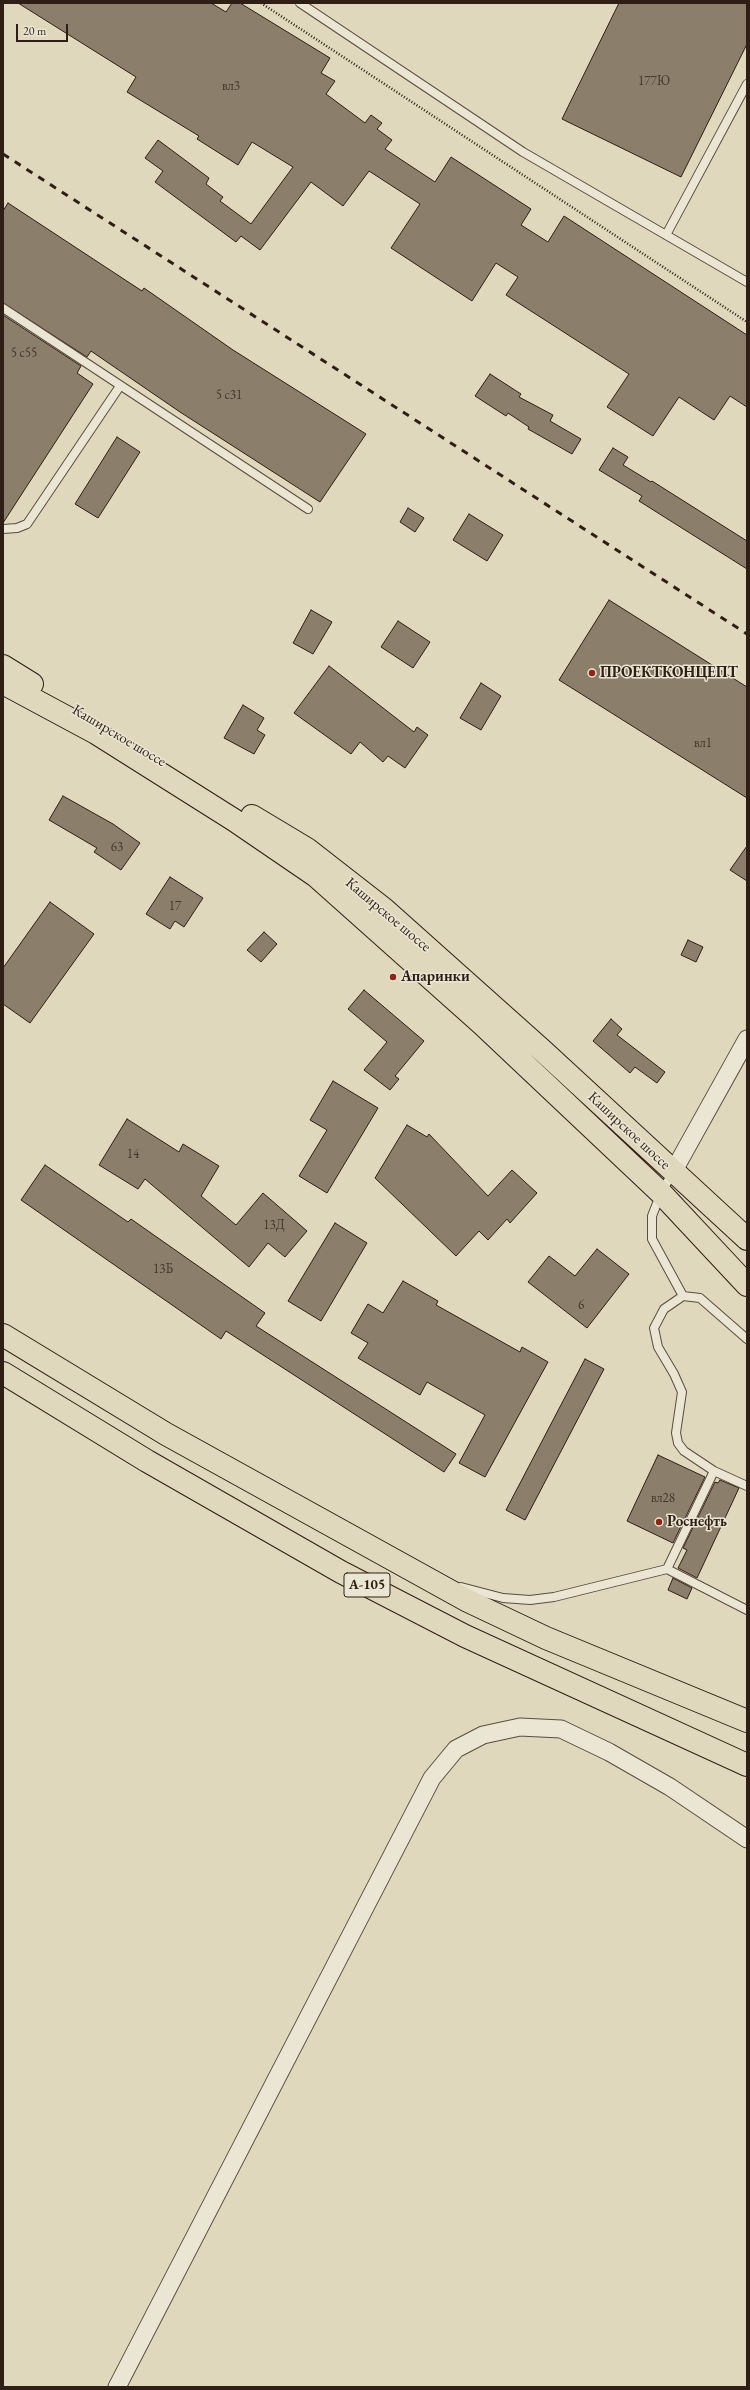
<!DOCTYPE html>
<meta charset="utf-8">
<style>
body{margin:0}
#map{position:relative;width:750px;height:2390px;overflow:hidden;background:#e0d8bc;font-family:"EB Garamond",serif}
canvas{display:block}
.frame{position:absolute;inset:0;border:4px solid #2f1e15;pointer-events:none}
.scale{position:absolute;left:16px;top:24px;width:52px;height:18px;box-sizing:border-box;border:2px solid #2f1e15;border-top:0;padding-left:5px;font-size:12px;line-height:14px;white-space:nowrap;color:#2f1e15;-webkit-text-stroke:3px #ebe6d3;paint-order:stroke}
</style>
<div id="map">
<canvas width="750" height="2390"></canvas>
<div class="frame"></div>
<div class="scale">20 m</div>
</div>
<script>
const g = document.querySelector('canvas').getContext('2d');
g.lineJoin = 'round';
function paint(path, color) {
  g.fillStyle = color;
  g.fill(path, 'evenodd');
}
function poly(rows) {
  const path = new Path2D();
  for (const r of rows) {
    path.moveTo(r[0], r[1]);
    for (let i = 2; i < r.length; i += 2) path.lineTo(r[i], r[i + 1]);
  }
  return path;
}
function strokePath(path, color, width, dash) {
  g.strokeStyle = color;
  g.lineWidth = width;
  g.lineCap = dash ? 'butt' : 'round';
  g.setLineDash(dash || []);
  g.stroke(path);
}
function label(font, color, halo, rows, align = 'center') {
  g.font = font + ' "EB Garamond",serif';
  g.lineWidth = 3;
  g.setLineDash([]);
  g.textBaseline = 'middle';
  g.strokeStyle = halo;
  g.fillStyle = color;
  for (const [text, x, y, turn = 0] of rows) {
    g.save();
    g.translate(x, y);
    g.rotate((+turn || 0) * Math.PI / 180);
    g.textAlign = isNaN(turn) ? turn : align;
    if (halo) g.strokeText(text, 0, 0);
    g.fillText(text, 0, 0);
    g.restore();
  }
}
const building = poly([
 [18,3,211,3,226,12,232,3,240,3,330,58,321,73,335,81,326,94,365,123,371,115,382,123,377,129,392,140,385,149,435,182,451,157,531,209,521,225,548,242,564,216,747,335,747,407,730,396,714,420,679,397,653,436,607,407,629,374,506,295,518,277,496,263,472,301,391,248,420,204,369,171,343,206,311,182,260,250,241,236,236,242,155,182,163,171,145,158,158,140,209,178,206,184,223,197,220,201,251,224,293,167,252,142,238,165,197,139,199,136,127,92,136,77,18,3],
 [619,3,747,3,747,44,681,177,562,119,619,3],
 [8,203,142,291,144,288,233,350,366,434,320,502,180,412,91,351,87,357,3,303,3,211,8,203],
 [3,315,81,366,77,373,93,384,3,523,3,315],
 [490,374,521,394,519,397,553,415,550,421,581,439,572,454,528,429,529,427,508,413,506,416,475,396,490,374],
 [117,437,140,452,98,518,75,504,117,437],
 [613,448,628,457,623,465,651,482,652,481,747,541,747,569,639,501,642,496,599,470,613,448],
 [408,508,424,518,415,532,400,522,408,508],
 [469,514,503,535,487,561,453,540,469,514],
 [609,600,747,687,747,798,559,680,609,600],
 [311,610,332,622,313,654,293,643,311,610],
 [398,621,430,642,413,668,381,647,398,621],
 [329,666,414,732,417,727,428,735,405,768,388,756,383,762,360,742,351,754,294,713,329,666],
 [481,683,501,696,481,730,460,718,481,683],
 [243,705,264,718,257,730,265,735,254,754,224,738,243,705],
 [63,796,113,824,140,843,121,870,94,852,97,848,49,820,63,796],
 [747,846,747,881,730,870,747,846],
 [170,877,203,898,184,927,175,921,170,929,146,914,170,877],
 [50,902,94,934,30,1023,3,1004,3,968,50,902],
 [264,932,277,944,261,962,247,950,264,932],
 [688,940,703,947,696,962,681,955,688,940],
 [364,990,424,1041,395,1076,399,1079,390,1090,364,1070,387,1042,348,1009,364,990],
 [611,1019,622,1029,617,1035,665,1072,657,1083,635,1067,630,1073,593,1041,611,1019],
 [333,1081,378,1108,327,1193,299,1176,327,1130,310,1120,333,1081],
 [127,1119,179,1152,183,1144,219,1166,201,1196,236,1225,263,1193,307,1231,285,1257,268,1243,249,1267,145,1179,138,1189,99,1165,127,1119],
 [407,1125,427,1137,429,1134,488,1196,512,1170,537,1193,510,1223,507,1219,488,1240,479,1231,456,1256,375,1178,407,1125],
 [45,1165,128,1222,131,1219,265,1313,256,1326,456,1454,444,1472,226,1331,221,1339,21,1200,45,1165],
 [335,1223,367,1243,321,1321,288,1301,335,1223],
 [597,1249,629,1274,587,1328,528,1282,549,1256,575,1276,597,1249],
 [403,1281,438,1301,436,1305,520,1352,522,1347,548,1362,485,1477,459,1463,485,1415,427,1382,420,1395,358,1358,368,1343,351,1333,368,1304,383,1313,403,1281],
 [585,1359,604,1369,525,1520,506,1510,585,1359],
 [658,1455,705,1477,673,1543,627,1521,658,1455],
 [720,1480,739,1488,697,1578,678,1568,687,1550,683,1548,715,1482,718,1483,720,1480],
 [673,1578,692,1588,687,1599,668,1590,673,1578]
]);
const path = poly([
 [261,3,747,322]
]);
const service = poly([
 [300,3,523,152,747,282],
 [666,235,747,84],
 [3,308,308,509],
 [3,529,17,528,27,524,120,386],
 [673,1172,661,1193,652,1216,652,1239,683,1296],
 [747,1339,700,1298,683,1296,664,1309,654,1328,658,1347,674,1374,682,1392,676,1433,678,1443,684,1451,714,1471,747,1486],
 [667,1569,714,1471],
 [461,1587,503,1598,530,1600,554,1597,667,1569,747,1610]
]);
const minor = poly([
 [673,1172,747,1039],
 [117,2387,432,1778,456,1749,483,1735,520,1727,561,1729,609,1752,670,1787,747,1839]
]);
const primary = poly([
 [3,666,32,684],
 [3,683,96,733,234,820,316,876,482,1024,661,1193,747,1285],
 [252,816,307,849,384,909,543,1051,747,1239]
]);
const trunk = poly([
 [3,1335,166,1434,468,1601,546,1638,747,1721],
 [3,1373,147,1461,341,1572,465,1636,747,1765]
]);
const rail = poly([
 [3,154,747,634]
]);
const markers = [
 [592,673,4,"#8f2418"],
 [393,977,4,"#8f2418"],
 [659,1522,4,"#8f2418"]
];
const numberNames = [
 ["177Ю",654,81],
 ["вл3",231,86],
 ["5 с55",24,353],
 ["5 с31",229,395],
 ["вл1",703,743],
 ["63",117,847],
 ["17",175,906],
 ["14",133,1154],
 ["13Д",274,1225],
 ["13Б",163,1269],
 ["6",581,1305],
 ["вл28",663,1498]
];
const shields = [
 [367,1585,46]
];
const shieldNames = [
 ["А-105",367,1585]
];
const poiNames = [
 ["ПРОЕКТКОНЦЕПТ",600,673],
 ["Апаринки",401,977],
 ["Роснефть",667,1522]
];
const streetNames = [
 ["Каширское шоссе",119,736,31],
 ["Каширское шоссе",388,915,40],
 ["Каширское шоссе",629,1131,43]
];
paint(building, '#8b7f6c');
strokePath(building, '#2f1e15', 1);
strokePath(service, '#5b4c3f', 10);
strokePath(minor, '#5b4c3f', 19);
strokePath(primary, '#2f1e15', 24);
strokePath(trunk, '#2f1e15', 24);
strokePath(path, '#2f1e15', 2.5, [1, 2]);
strokePath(service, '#ebe6d3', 8);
strokePath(minor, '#ebe6d3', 17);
strokePath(primary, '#e0d8bc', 22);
strokePath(trunk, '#e0d8bc', 22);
strokePath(rail, '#2f1e15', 3, [7, 7]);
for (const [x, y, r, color] of markers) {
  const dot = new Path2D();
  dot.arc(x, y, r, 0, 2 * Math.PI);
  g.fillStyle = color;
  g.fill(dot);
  strokePath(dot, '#ebe6d3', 1.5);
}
label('13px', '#46362b', null, numberNames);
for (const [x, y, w] of shields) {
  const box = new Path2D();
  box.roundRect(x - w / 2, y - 12, w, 24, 3);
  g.fillStyle = '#ebe6d3';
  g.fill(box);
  strokePath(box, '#2f1e15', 1);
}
label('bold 14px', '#2f1e15', null, shieldNames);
label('bold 15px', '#2f1e15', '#ebe6d3', poiNames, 'left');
label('15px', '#2f1e15', '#ebe6d3', streetNames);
</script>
